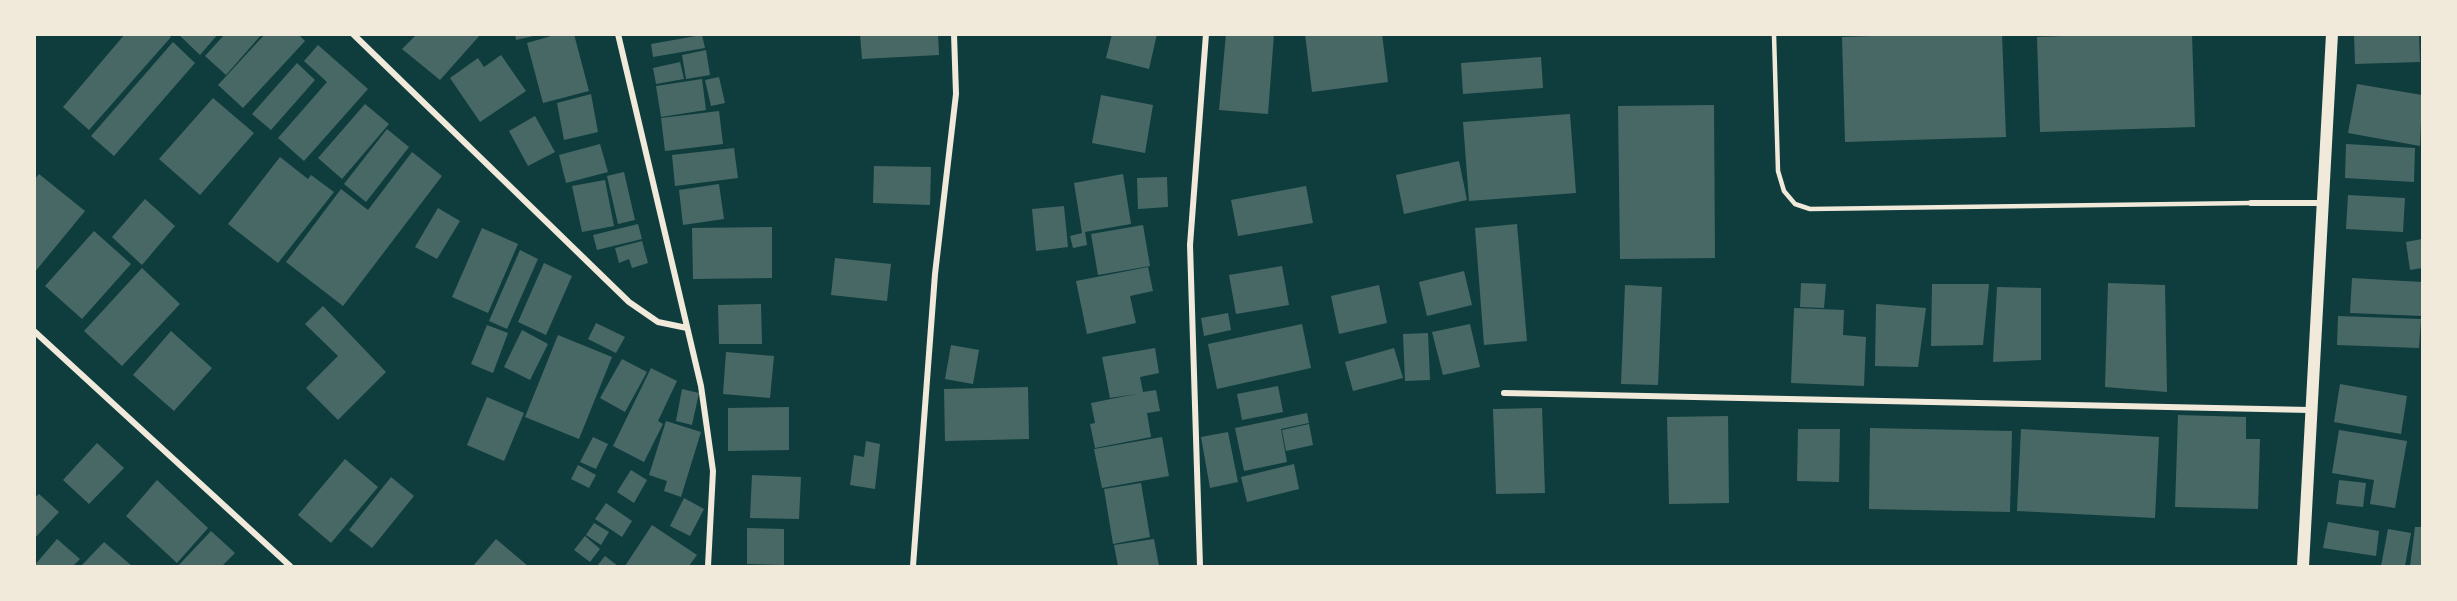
<!DOCTYPE html>
<style>
body{margin:0}
#map{position:relative;width:2457px;height:601px;overflow:hidden;background:#0f3d3e;font-family:Arial,sans-serif}
canvas{display:block}
.frame{position:absolute;inset:0;border:36px solid #f1e9da;pointer-events:none}
</style>
<div id="map">
<canvas width="2457" height="601"></canvas>
<div class="frame"></div>
</div>
<script>
const g = document.querySelector('canvas').getContext('2d');
g.lineJoin = 'round';
function paint(path, color) {
  g.fillStyle = color;
  g.fill(path, 'evenodd');
}
function poly(rows) {
  const path = new Path2D();
  for (const r of rows) {
    path.moveTo(r[0], r[1]);
    for (let i = 2; i < r.length; i += 2) path.lineTo(r[i], r[i + 1]);
  }
  return path;
}
function strokePath(path, color, width, dash) {
  g.strokeStyle = color;
  g.lineWidth = width;
  g.lineCap = dash ? 'butt' : 'round';
  g.setLineDash(dash || []);
  g.stroke(path);
}
const building = poly([
 [125,34,168,34,171,37,89,130,63,107],
 [178,34,218,34,200,55],
 [225,34,262,34,226,75,205,56],
 [265,34,298,34,305,41,243,108,218,85],
 [417,34,481,34,440,80,402,49],
 [515,34,538,34,538,35,516,40],
 [558,34,574,34,589,91,543,103,527,43],
 [860,34,938,34,939,55,862,59],
 [1112,34,1157,34,1149,69,1106,58],
 [1226,34,1274,34,1268,114,1219,110],
 [1305,34,1382,34,1388,82,1312,92],
 [1930,34,2002,34,2006,137,1845,142,1842,37],
 [2115,34,2192,34,2195,127,2040,132,2037,37],
 [2354,34,2419,34,2420,62,2355,64],
 [702,35,705,48,653,57,651,44],
 [173,42,195,63,114,156,91,136],
 [318,45,368,89,304,161,278,138,327,82,304,61],
 [706,50,710,75,686,79,682,55],
 [501,55,526,91,480,122,450,78,478,58,484,67],
 [1541,57,1543,88,1463,94,1461,63],
 [680,62,684,79,656,84,653,68],
 [297,63,315,80,271,130,252,114],
 [719,77,725,103,711,106,705,80],
 [702,79,706,110,661,117,656,86],
 [2357,84,2422,95,2420,146,2348,133],
 [591,94,598,132,564,140,557,103],
 [1101,95,1153,105,1145,153,1092,143],
 [213,98,254,133,200,195,159,159],
 [365,104,389,124,342,179,318,158],
 [1714,105,1715,258,1620,259,1618,106],
 [719,111,723,144,665,151,661,118],
 [1570,114,1576,193,1469,201,1463,122],
 [535,116,555,152,528,166,509,131],
 [387,129,409,147,366,202,344,184],
 [600,144,608,172,566,183,559,155],
 [2346,144,2415,148,2414,182,2345,178],
 [734,148,738,178,675,186,672,155],
 [412,152,442,176,343,306,286,262,341,189,368,210],
 [280,157,308,179,311,175,334,192,278,263,228,224],
 [1459,161,1467,200,1404,214,1396,175],
 [874,166,931,167,930,205,873,203],
 [624,172,635,220,618,224,607,176],
 [39,174,85,211,34,273,34,180],
 [1123,174,1131,224,1085,232,1087,245,1073,248,1070,236,1082,233,1074,183],
 [1167,177,1168,207,1138,209,1137,178],
 [605,180,614,226,582,232,572,186],
 [719,184,724,219,683,225,679,190],
 [1306,186,1313,223,1238,236,1231,200],
 [2348,195,2405,198,2403,232,2346,229],
 [145,199,175,226,142,265,112,237],
 [1064,206,1068,247,1036,251,1032,209],
 [438,208,460,221,437,259,415,247],
 [638,224,642,239,597,250,593,235],
 [1517,224,1527,341,1484,345,1475,228],
 [1143,225,1150,266,1098,275,1091,234],
 [772,227,772,278,693,279,692,228],
 [482,228,518,244,488,313,452,297],
 [94,231,131,264,82,319,45,286],
 [2422,239,2422,268,2410,270,2406,242],
 [642,241,648,263,632,268,629,259,619,263,615,248],
 [520,250,538,259,507,329,489,321],
 [835,258,891,264,887,301,831,295],
 [544,263,572,276,546,335,518,322],
 [1282,266,1289,305,1236,314,1229,275],
 [1148,267,1153,291,1130,296,1136,323,1087,334,1076,281],
 [142,268,180,304,122,366,84,331],
 [1464,271,1472,305,1427,316,1419,282],
 [2352,278,2422,282,2422,316,2350,313],
 [1801,283,1826,284,1824,308,1800,307],
 [2108,283,2165,285,2167,392,2105,387],
 [1932,284,1989,284,1983,345,1931,346],
 [1379,285,1387,323,1339,334,1331,296],
 [1625,285,1662,287,1658,385,1621,384],
 [1997,287,2041,288,2041,360,1993,362],
 [761,304,762,344,719,344,718,305],
 [1876,304,1926,308,1918,367,1875,366],
 [323,306,386,372,338,420,306,388,338,356,305,324],
 [1794,308,1844,310,1843,335,1866,337,1864,386,1791,383],
 [1228,313,1231,330,1204,336,1201,318],
 [2338,316,2421,319,2419,348,2337,345],
 [596,323,625,337,616,353,588,339],
 [1302,324,1311,368,1217,389,1208,344],
 [1470,324,1480,367,1443,375,1432,332],
 [487,325,508,333,493,373,471,364],
 [522,330,548,344,530,380,504,367],
 [171,331,212,368,174,411,133,375],
 [1428,333,1430,380,1405,381,1403,334],
 [558,335,612,357,579,439,525,417],
 [951,345,979,350,973,384,945,379],
 [1155,348,1159,373,1140,377,1143,392,1156,390,1160,411,1147,413,1151,437,1095,448,1090,424,1095,423,1091,403,1136,394,1110,398,1102,357],
 [1394,348,1403,378,1353,391,1345,362],
 [726,352,774,356,770,398,723,394],
 [622,359,647,372,625,412,600,398],
 [651,368,677,381,658,421,663,424,644,462,613,446],
 [2340,384,2407,396,2401,434,2334,422],
 [1278,386,1283,412,1242,420,1237,394],
 [1028,387,1029,439,945,441,944,389],
 [682,389,699,393,692,425,676,421],
 [487,397,524,413,504,461,467,445],
 [789,407,789,450,728,451,728,408],
 [1542,408,1545,493,1496,494,1493,409],
 [1307,413,1309,423,1281,429,1287,462,1244,471,1235,428],
 [2178,415,2246,417,2246,439,2260,439,2258,509,2175,507],
 [1728,416,1729,503,1669,504,1667,417],
 [666,421,701,432,681,497,664,491,667,481,649,475],
 [1309,424,1313,445,1286,451,1282,430],
 [1870,428,2012,431,2010,512,1869,509],
 [1798,429,1840,429,1839,482,1797,481],
 [2021,429,2159,437,2155,518,2017,511],
 [2339,430,2407,441,2395,508,2370,504,2374,480,2332,473],
 [1228,432,1238,482,1210,488,1201,437],
 [593,437,608,444,596,469,580,462],
 [1162,437,1169,476,1102,488,1094,449],
 [866,441,880,444,875,489,850,485,854,455,864,457],
 [97,443,124,468,89,504,63,480],
 [345,459,378,487,331,543,298,515],
 [1294,464,1299,489,1247,502,1241,477],
 [578,465,596,475,589,488,571,479],
 [631,470,647,480,634,503,617,492],
 [752,475,801,477,799,519,750,518],
 [391,477,414,496,372,548,349,530],
 [157,480,208,528,177,563,126,516],
 [2339,480,2366,483,2363,507,2336,504],
 [1141,483,1150,537,1113,544,1104,489],
 [39,494,59,512,34,539,34,498],
 [684,498,704,509,690,536,670,526],
 [606,503,632,521,622,537,595,519],
 [2328,522,2379,531,2376,556,2323,548],
 [594,523,609,532,601,545,586,535],
 [652,525,697,555,689,566,625,566],
 [2415,527,2422,527,2422,566,2410,566],
 [747,528,784,529,784,565,747,564],
 [2388,529,2411,533,2405,566,2381,566],
 [211,531,235,553,222,566,178,566],
 [585,536,600,549,590,562,574,550],
 [57,539,80,559,73,566,34,566],
 [496,539,528,566,473,566],
 [1154,539,1159,566,1118,566,1114,545],
 [104,542,132,566,81,566],
 [605,556,618,566,597,566]
]);
const service = poly([
 [1774,35,1778,171,1784,191,1795,204,1810,209,2251,203]
]);
const minor = poly([
 [353,34,629,302,658,322,687,328],
 [618,34,701,386,713,471,708,566],
 [2251,203,2322,203],
 [34,331,290,566],
 [1504,393,2310,410],
 [913,566,935,274,956,94,954,34],
 [1200,566,1190,245,1206,34]
]);
const secondary = poly([
 [2303,566,2332,34]
]);
paint(building, '#486865');
strokePath(service, '#f1e9da', 4.5);
strokePath(minor, '#f1e9da', 6);
strokePath(secondary, '#f1e9da', 12);
</script>
